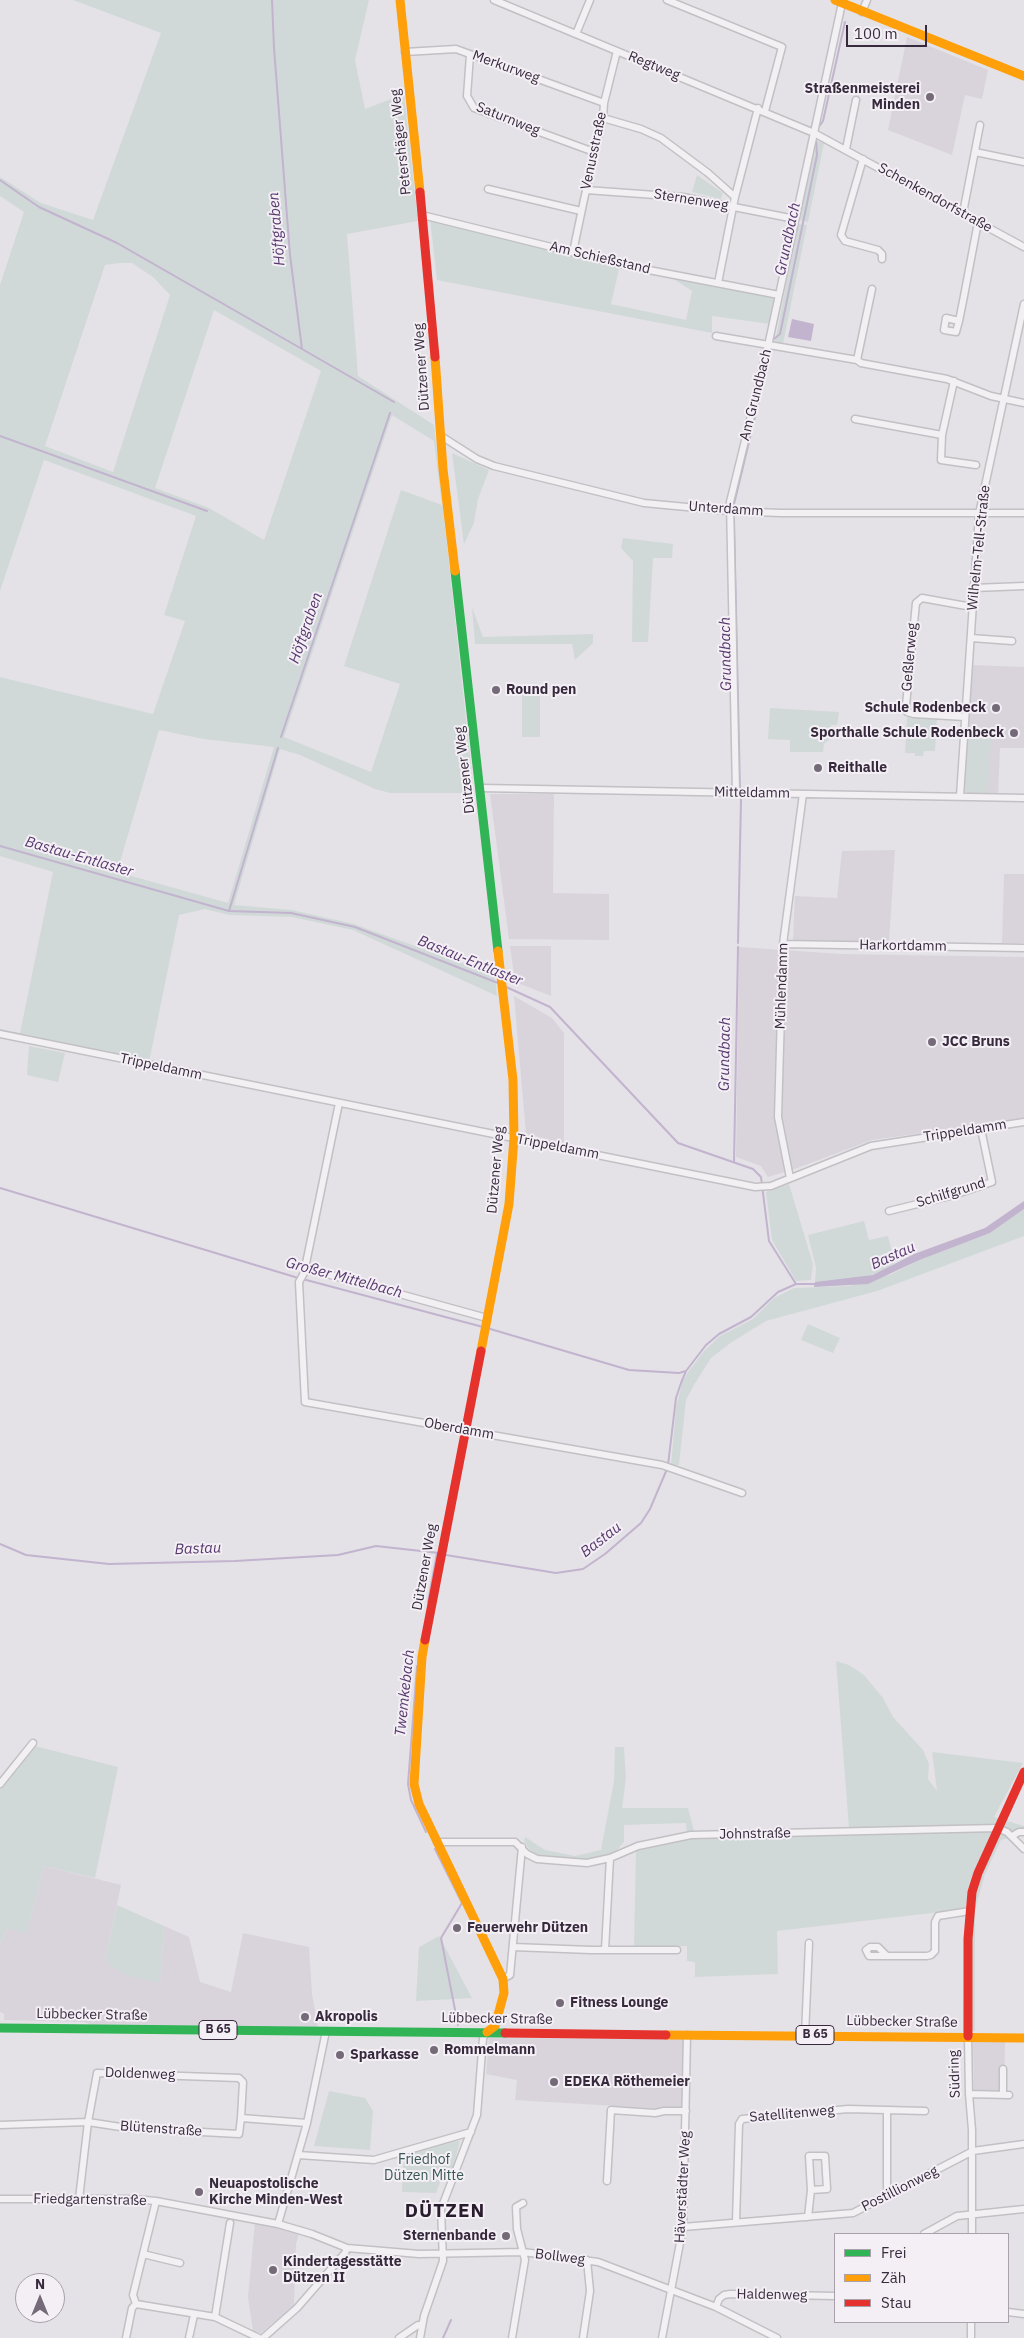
<!DOCTYPE html>
<meta charset="utf-8">
<style>
body{margin:0}
#map{position:relative;width:1024px;height:2338px;overflow:hidden;background:#e4e2e6;font-family:"IBM Plex Sans",sans-serif}
canvas{display:block}
.legend{position:absolute;left:834px;top:2233px;width:175px;height:90px;box-sizing:border-box;background:#f3eff5;border:1px solid #a8a0ab;margin:0;padding:6px 9px;list-style:none;font-size:15px;color:#372a3d}
.legend li{display:flex;align-items:center;gap:10px;height:25px}
.legend b{width:25px;border:1px solid #a8a0ab}
.north{position:absolute;left:15px;top:2273px;width:50px;height:50px;box-sizing:border-box;background:#f3eff5;border:1px solid #a8a0ab;border-radius:50%;rotate:0deg;font-size:14px;font-weight:700;line-height:20px;text-align:center;color:#372a3d}
.north::after{content:'';display:block;margin:auto;width:18px;height:22px;background:#746a78;clip-path:polygon(50% 0,100% 100%,50% 72%,0 100%)}
.scale{position:absolute;left:846px;top:25px;width:81px;height:22px;box-sizing:border-box;border:2px solid #372a3d;border-top:0;padding-left:6px;font-size:15px;line-height:18px;white-space:nowrap;color:#372a3d;-webkit-text-stroke:4px #f3eff5;paint-order:stroke}
</style>
<div id="map">
<canvas width="1024" height="2338"></canvas>
<ul class="legend">
<li><b style="height:6px;background:#30b455"></b>Frei</li>
<li><b style="height:6px;background:#ff9f0a"></b>Zäh</li>
<li><b style="height:6px;background:#e5322d"></b>Stau</li>
</ul>
<div class="north">N</div>
<div class="scale">100 m</div>
</div>
<script>
const g = document.querySelector('canvas').getContext('2d');
g.lineJoin = 'round';
function paint(path, color) {
  g.fillStyle = color;
  g.fill(path, 'evenodd');
}
function poly(rows) {
  const path = new Path2D();
  for (const r of rows) {
    path.moveTo(r[0], r[1]);
    for (let i = 2; i < r.length; i += 2) path.lineTo(r[i], r[i + 1]);
  }
  return path;
}
function strokePath(path, color, width, dash) {
  g.strokeStyle = color;
  g.lineWidth = width;
  g.lineCap = dash ? 'butt' : 'round';
  g.setLineDash(dash || []);
  g.stroke(path);
}
function label(font, color, halo, rows, align = 'center') {
  g.font = font + ' "IBM Plex Sans",sans-serif';
  g.lineWidth = 4;
  g.setLineDash([]);
  g.textBaseline = 'middle';
  g.strokeStyle = halo;
  g.fillStyle = color;
  for (const [text, x, y, turn = 0] of rows) {
    g.save();
    g.translate(x, y);
    g.rotate((+turn || 0) * Math.PI / 180);
    g.textAlign = isNaN(turn) ? turn : align;
    if (halo) g.strokeText(text, 0, 0);
    g.fillText(text, 0, 0);
    g.restore();
  }
}
const built = poly([
 [907,37,988,70,982,99,965,95,952,155,888,130],
 [971,665,1024,667,1024,748,1000,748,998,795,969,794,963,790],
 [490,794,554,794,553,893,609,894,609,940,509,939],
 [895,850,889,942,793,940,795,896,837,898,842,851],
 [1004,874,1024,874,1024,943,1002,943],
 [510,946,551,946,551,996,515,982],
 [739,947,841,954,1024,957,1024,1119,872,1140,792,1170,768,1177,761,1166,736,1157],
 [514,996,552,1018,564,1033,564,1143,526,1134],
 [45,1866,121,1885,105,1961,160,1982,164,1926,189,1937,200,1982,231,1992,243,1933,309,1947,312,1994,318,2028,95,2026,84,2022,4,2020,4,2014,0,2012,0,1946,7,1928,26,1933],
 [489,2038,685,2039,683,2110,515,2100,517,2080,486,2074],
 [973,2042,1005,2042,1004,2093,974,2093],
 [255,2222,299,2233,296,2244,294,2306,261,2333,253,2331,248,2297]
]);
const green = poly([
 [73,0,369,0,355,60,365,109,404,94,418,221,347,234,358,376,434,425,474,793,390,793,375,789,300,755,280,749,234,905,292,910,354,924,495,975,497,996,353,930,292,917,229,915,205,909,179,915,149,1062,0,1032,0,1029,20,1033,53,872,0,856,0,677,153,714,185,621,164,615,196,516,44,460,0,591,0,285,24,212,0,196,0,177,41,203,93,220,161,33],
 [119,263,132,263,153,277,170,295,113,472,45,446,105,265],
 [214,310,321,371,264,540,209,508,155,488],
 [392,415,434,441,442,505,401,490,344,666,400,684,371,772,284,737],
 [159,730,204,739,274,747,228,903,117,872],
 [817,141,824,143,808,222,799,220],
 [697,175,723,193,721,199,692,192],
 [430,219,620,265,611,304,686,320,692,291,666,274,776,297,770,324,712,316,712,333,437,280],
 [798,224,807,225,783,344,775,342],
 [452,453,489,470,478,499,474,523,464,544],
 [623,538,673,544,672,558,653,558,648,642,632,642,633,561,621,548],
 [472,607,483,637,593,634,593,643,575,660,572,644,475,644],
 [522,691,540,691,540,737,522,737],
 [770,708,839,712,837,725,831,725,831,738,824,744,823,752,790,752,790,740,768,739],
 [907,717,937,718,935,751,924,751,923,756,915,756,915,753,905,753],
 [967,733,991,735,988,793,969,793,965,790],
 [29,1046,65,1053,58,1082,27,1075],
 [789,1184,813,1264,811,1280,796,1281,772,1240,766,1192],
 [1024,1209,1024,1236,877,1291,766,1321,732,1342,711,1358,694,1385,686,1400,679,1465,671,1465,676,1408,682,1383,688,1372,704,1351,720,1336,753,1319,774,1298,794,1288,849,1286,892,1274,917,1261,990,1233],
 [864,1221,869,1240,888,1236,895,1263,881,1272,865,1277,815,1282,816,1268,808,1235],
 [808,1324,840,1338,833,1353,801,1340],
 [836,1661,849,1665,864,1675,883,1698,893,1717,923,1750,929,1764,928,1779,937,1791,932,1752,1023,1763,994,1817,1024,1826,1024,1834,1001,1840,985,1874,975,1910,975,2031,963,2030,966,1909,777,1931,778,1974,695,1977,695,1962,687,1961,687,1946,634,1948,636,1849,687,1837,686,1823,624,1825,624,1842,618,1849,610,1856,578,1865,533,1855,524,1841,525,1837,545,1850,575,1856,601,1850,614,1781,615,1747,624,1747,626,1778,622,1808,688,1808,694,1831,849,1828],
 [31,1745,118,1767,95,1878,45,1866,26,1934,7,1928,0,1946,0,1782],
 [117,1905,164,1926,160,1983,125,1975,105,1961],
 [439,1936,472,1998,416,2001,419,1947],
 [329,2091,365,2098,373,2111,370,2150,314,2146],
 [460,2141,449,2182,441,2180,436,2193,402,2192,404,2152,439,2142]
]);
const water = poly([
 [792,319,814,324,811,341,788,337],
 [1024,1201,1024,1209,990,1233,917,1261,868,1284,814,1287,815,1282,873,1275,914,1254,985,1228]
]);
const stream = poly([
 [272,0,274,48,290,255,302,349,394,402],
 [818,128,823,121,845,22],
 [0,180,39,207,117,243,302,349],
 [774,339,780,334,817,155,816,140],
 [0,436,207,511],
 [734,504,771,351],
 [734,519,740,790],
 [281,737,390,413],
 [0,846,229,911,291,913,355,927,498,983],
 [229,911,278,748],
 [738,943,741,799],
 [504,986,550,1007,678,1143,753,1169,761,1177,769,1241,796,1284],
 [734,1162,738,947],
 [0,1188,295,1277,483,1327],
 [487,1328,629,1370,679,1373,686,1371],
 [668,1465,676,1398,681,1383,686,1371,706,1345,719,1334,751,1317,778,1292,796,1284,815,1284],
 [0,1544,26,1555,109,1564,235,1561,338,1555,376,1546,439,1553],
 [446,1555,556,1573,583,1569,605,1554,641,1523,650,1509,667,1469],
 [428,1602,437,1553],
 [417,1666,408,1784,411,1800,426,1832],
 [435,1849,462,1903,441,1938,458,2025],
 [443,2338,451,2320]
]);
const street = poly([
 [494,0,814,133,1024,247],
 [667,0,782,47,765,111],
 [862,12,867,0],
 [576,34,590,0],
 [405,52,456,49,604,103],
 [470,55,467,96,474,108,594,152],
 [603,118,641,129,661,138,708,173,735,197],
 [846,149,856,100],
 [975,152,1024,162],
 [863,159,841,235,845,241,878,250,882,254,882,259],
 [488,189,581,211],
 [586,190,683,197,795,219],
 [963,213,980,125],
 [422,215,628,266,779,295],
 [573,252,594,152,603,118,604,103,617,51],
 [718,283,735,197,758,108],
 [959,321,946,318,944,330,956,332,959,321,964,296,978,222],
 [716,336,857,360,872,289],
 [857,360,861,363,947,379,991,396,1024,403],
 [954,381,942,435,941,460,976,465],
 [855,419,942,435],
 [441,436,477,459,494,466,644,503,729,511,781,513,1024,513],
 [974,588,1024,586],
 [971,638,1012,641],
 [965,717,914,714,907,712,906,705,916,603,922,598,972,607],
 [481,788,1024,798],
 [736,793,730,502,768,346,842,3],
 [960,796,979,514,1024,304],
 [783,944,1024,948],
 [0,1034,755,1187,771,1186,871,1146,1024,1122],
 [339,1103,304,1273,299,1282,305,1402,662,1465,742,1493],
 [790,1178,778,1117,783,944,803,794],
 [889,1211,954,1195,992,1182,981,1129],
 [305,1268,487,1318],
 [0,1784,33,1743],
 [1012,1836,1019,1832,1024,1832],
 [437,1842,515,1842,527,1854,537,1859,587,1863,610,1858,638,1846,691,1835,997,1828,1007,1832,1024,1849],
 [513,1947,591,1950,677,1950],
 [605,1950,610,1858],
 [887,1956,878,1947,870,1947,866,1950,869,1956,927,1956,931,1955,935,1951,935,1922,938,1916,970,1911],
 [503,1979,510,1975,522,1847],
 [805,2035,809,1943],
 [968,2036,969,2094,972,2130,972,2234],
 [1003,2069,1003,2095],
 [969,2094,1009,2095],
 [887,2112,887,2196],
 [0,2125,88,2122,127,2128,239,2134,241,2118,307,2123],
 [298,2155,374,2160,471,2132],
 [607,2181,611,2110,655,2113,664,2111,686,2111],
 [0,2199,134,2199,156,2201,278,2224,312,2234,347,2248,419,2254,523,2252,598,2262,716,2307,777,2338],
 [79,2199,88,2122,97,2073,239,2078,243,2082,241,2118],
 [808,2217,811,2190,809,2156,825,2156,827,2189,811,2190],
 [736,2222,739,2124,742,2119,848,2109,925,2111],
 [278,2224,307,2123,326,2031],
 [683,2227,853,2213,973,2151,1024,2144],
 [924,2234,957,2216,1024,2209],
 [143,2254,180,2263],
 [136,2304,215,2317,259,2338],
 [136,2304,133,2295,156,2201],
 [716,2307,719,2299,724,2295,730,2294,835,2296],
 [1008,2312,1024,2314],
 [215,2317,230,2223],
 [126,2338,132,2308,136,2304],
 [189,2338,194,2315],
 [263,2338,297,2308,345,2253,347,2248],
 [399,2338,418,2325,422,2325],
 [420,2338,424,2316,443,2261,441,2209,477,2115,483,2038,487,2032],
 [512,2338,525,2260,517,2229,516,2207,523,2203],
 [583,2338,590,2291,587,2260],
 [662,2338,683,2227,687,2035],
 [971,2338,971,2322]
]);
const fast = poly([
 [455,571,498,951],
 [0,2028,505,2033]
]);
const slow = poly([
 [400,0,420,192],
 [835,0,1024,76],
 [435,357,443,469,455,571],
 [481,1351,509,1204,514,1138,513,1080,498,951],
 [425,1640,422,1657,414,1784,419,1804,503,1979,504,1993,495,2026,487,2032],
 [666,2035,1024,2038]
]);
const jam = poly([
 [420,192,435,357],
 [425,1640,481,1351],
 [505,2033,666,2035],
 [968,2036,968,1939,972,1892,978,1873,1024,1772]
]);
const markers = [
 [930,97,5,"#746a78"],
 [496,690,5,"#746a78"],
 [996,708,5,"#746a78"],
 [1014,733,5,"#746a78"],
 [818,768,5,"#746a78"],
 [932,1042,5,"#746a78"],
 [457,1928,5,"#746a78"],
 [560,2003,5,"#746a78"],
 [305,2017,5,"#746a78"],
 [434,2050,5,"#746a78"],
 [340,2055,5,"#746a78"],
 [554,2082,5,"#746a78"],
 [199,2192,5,"#746a78"],
 [506,2236,5,"#746a78"],
 [273,2270,5,"#746a78"]
];
const shields = [
 [218,2030,38],
 [815,2035,38]
];
const shieldNames = [
 ["B 65",218,2030],
 ["B 65",815,2035]
];
const streetNames = [
 ["Regtweg",654,66,22],
 ["Merkurweg",506,67,20],
 ["Saturnweg",508,119,22],
 ["Petershäger Weg",401,142,-96],
 ["Venusstraße",594,151,-78],
 ["Schenkendorfstraße",935,198,29],
 ["Sternenweg",691,200,9],
 ["Am Schießstand",600,258,13],
 ["Dützener Weg",422,367,-94],
 ["Am Grundbach",756,395,-76],
 ["Unterdamm",726,509,4],
 ["Wilhelm-Tell-Straße",979,548,-84],
 ["Geßlerweg",910,657,-85],
 ["Dützener Weg",465,770,-97],
 ["Mitteldamm",752,793,1],
 ["Harkortdamm",903,946,1],
 ["Mühlendamm",782,986,-88],
 ["Trippeldamm",161,1067,12],
 ["Trippeldamm",965,1131,-9],
 ["Trippeldamm",558,1147,11],
 ["Dützener Weg",496,1170,-85],
 ["Schilfgrund",951,1193,-17],
 ["Oberdamm",459,1429,10],
 ["Dützener Weg",425,1567,-80],
 ["Johnstraße",755,1834,-1],
 ["Lübbecker Straße",92,2015,1],
 ["Lübbecker Straße",497,2019,1],
 ["Lübbecker Straße",902,2022,1],
 ["Doldenweg",140,2074,2],
 ["Südring",955,2074,-92],
 ["Satellitenweg",792,2114,-5],
 ["Blütenstraße",161,2129,4],
 ["Häverstädter Weg",683,2187,-87],
 ["Postillionweg",900,2189,-27],
 ["Friedgartenstraße",90,2200,1],
 ["Bollweg",560,2257,7],
 ["Haldenweg",772,2295,1]
];
const poiNames = [
 ["Straßenmeisterei",920,89,"right"],
 ["Minden",920,105,"right"],
 ["Round pen",506,690],
 ["Schule Rodenbeck",986,708,"right"],
 ["Sporthalle Schule Rodenbeck",1004,733,"right"],
 ["Reithalle",828,768],
 ["JCC Bruns",942,1042],
 ["Feuerwehr Dützen",467,1928],
 ["Fitness Lounge",570,2003],
 ["Akropolis",315,2017],
 ["Rommelmann",444,2050],
 ["Sparkasse",350,2055],
 ["EDEKA Röthemeier",564,2082],
 ["Neuapostolische",209,2184],
 ["Kirche Minden-West",209,2200],
 ["Sternenbande",496,2236,"right"],
 ["Kindertagesstätte",283,2262],
 ["Dützen II",283,2278]
];
const parkNames = [
 ["Friedhof",424,2160],
 ["Dützen Mitte",424,2176]
];
const waterNames = [
 ["Höftgraben",277,229,-95],
 ["Grundbach",788,239,-78],
 ["Höftgraben",306,628,-71],
 ["Grundbach",726,654,-91],
 ["Bastau-Entlaster",79,857,16],
 ["Bastau-Entlaster",470,961,22],
 ["Grundbach",725,1054,-89],
 ["Bastau",893,1256,-24],
 ["Großer Mittelbach",344,1278,15],
 ["Bastau",601,1540,-38],
 ["Bastau",198,1549,-2],
 ["Twemkebach",405,1693,-84]
];
const districtNames = [
 ["DÜTZEN",445,2212]
];
paint(built, '#d9d4dc');
paint(green, '#d1d9d8');
paint(water, '#c2b3ce');
strokePath(stream, '#c2b3ce', 2);
strokePath(street, '#c2c0c4', 9);
strokePath(street, '#f2f0f3', 6);
strokePath(fast, '#30b455', 9);
strokePath(slow, '#ff9f0a', 9);
strokePath(jam, '#e5322d', 9);
for (const [x, y, r, color] of markers) {
  const dot = new Path2D();
  dot.arc(x, y, r, 0, 2 * Math.PI);
  g.fillStyle = color;
  g.fill(dot);
  strokePath(dot, '#f3eff5', 2);
}
for (const [x, y, w] of shields) {
  const box = new Path2D();
  box.roundRect(x - w / 2, y - 9.5, w, 19, 4);
  g.fillStyle = '#f3eff5';
  g.fill(box);
  strokePath(box, '#372a3d', 1);
}
label('bold 12px', '#372a3d', null, shieldNames);
label('14px', '#372a3d', '#f3eff5', streetNames);
label('bold 14px', '#372a3d', '#f3eff5', poiNames, 'left');
label('14px', '#395853', '#f3eff5', parkNames);
label('italic 15px', '#57386d', '#f3eff5', waterNames);
g.letterSpacing = '1px';
label('bold 19px', '#291c2e', '#f3eff5', districtNames);
g.letterSpacing = '0px';
</script>
